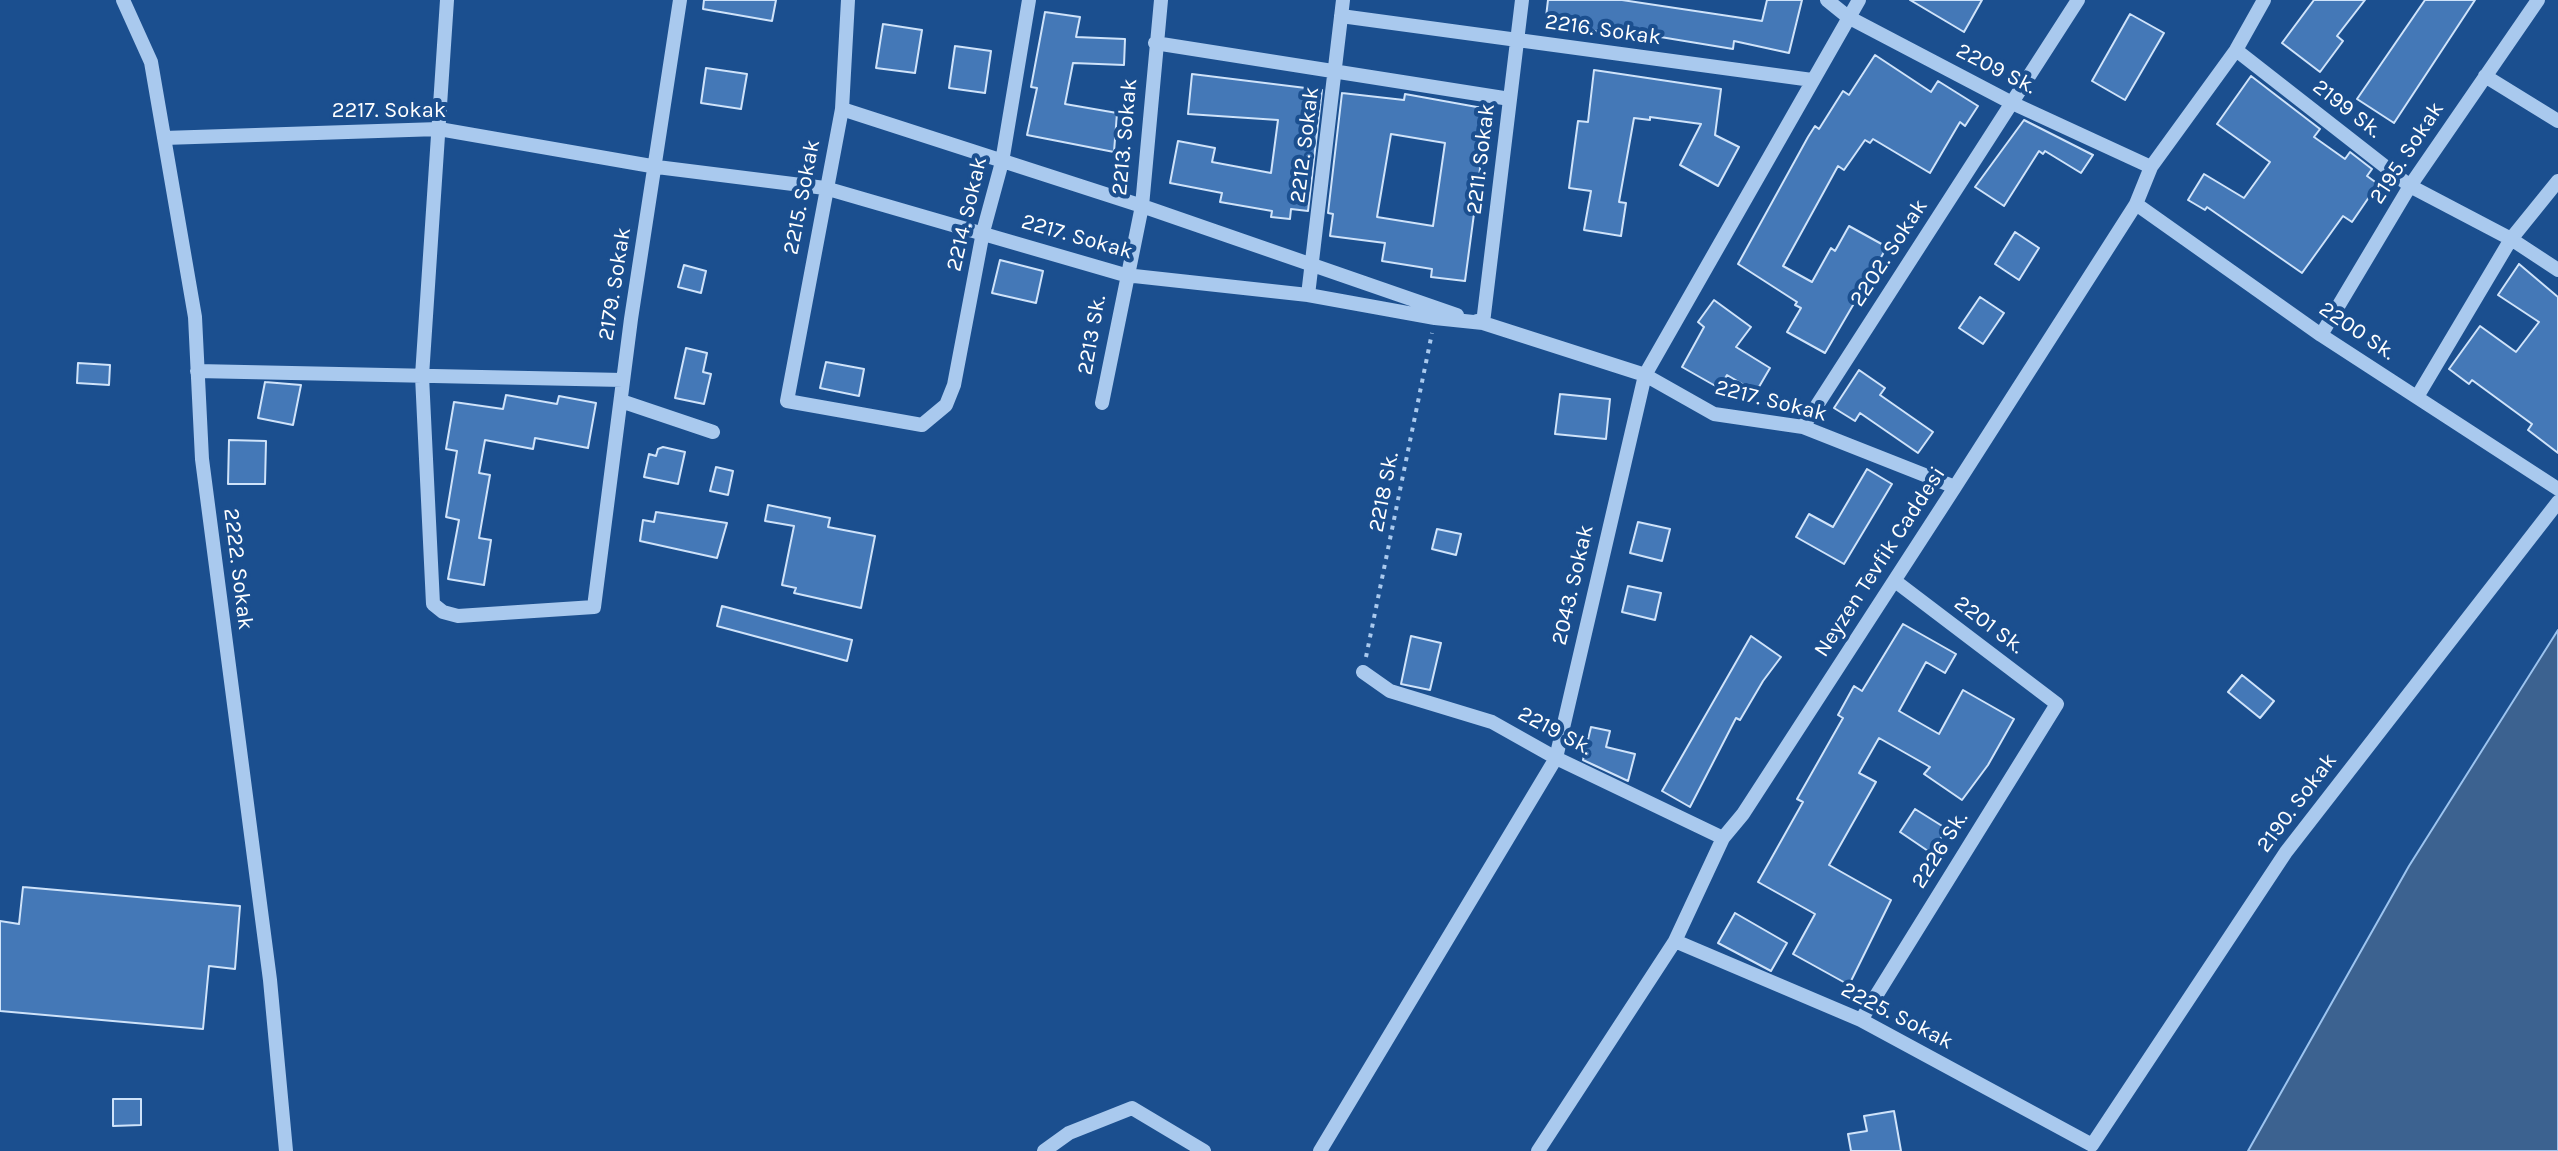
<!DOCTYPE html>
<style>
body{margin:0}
canvas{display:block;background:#1b4f8f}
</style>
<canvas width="2558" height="1151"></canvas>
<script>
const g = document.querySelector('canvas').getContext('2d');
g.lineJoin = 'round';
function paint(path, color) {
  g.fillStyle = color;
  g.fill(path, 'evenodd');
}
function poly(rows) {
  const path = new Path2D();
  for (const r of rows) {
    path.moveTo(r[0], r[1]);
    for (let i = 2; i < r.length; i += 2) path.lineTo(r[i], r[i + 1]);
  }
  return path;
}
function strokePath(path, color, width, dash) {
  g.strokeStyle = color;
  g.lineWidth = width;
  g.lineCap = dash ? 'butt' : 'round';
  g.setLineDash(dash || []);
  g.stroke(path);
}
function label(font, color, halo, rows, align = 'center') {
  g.font = font + ' Karla,sans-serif';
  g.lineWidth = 8;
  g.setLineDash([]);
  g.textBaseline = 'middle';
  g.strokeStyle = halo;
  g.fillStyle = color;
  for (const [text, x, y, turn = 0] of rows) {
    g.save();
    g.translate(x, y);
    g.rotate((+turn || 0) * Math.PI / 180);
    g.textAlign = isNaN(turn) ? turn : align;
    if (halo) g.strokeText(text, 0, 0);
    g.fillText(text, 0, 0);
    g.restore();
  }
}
const water = poly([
 [2558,630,2558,1151,2248,1151,2409,866,2558,630]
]);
const building = poly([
 [704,0,776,0,772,21,703,9,704,0],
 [1548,0,1622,0,1762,21,1767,0,1802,0,1789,53,1734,41,1733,49,1618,30,1616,36,1587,29,1589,22,1546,17,1548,0],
 [1910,0,1982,0,1964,32,1910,0],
 [2314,0,2365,0,2337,36,2343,41,2320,72,2282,43,2314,0],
 [2425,0,2475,0,2394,123,2357,99,2425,0],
 [1045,12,1080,17,1076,37,1125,39,1124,65,1073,63,1065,104,1117,113,1114,152,1027,135,1037,88,1031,87,1045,12],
 [2130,14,2164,33,2125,100,2092,81,2130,14],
 [883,24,922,30,915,73,876,68,883,24],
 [955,46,991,51,985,93,949,88,955,46],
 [1875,55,1931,92,1938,81,1978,106,1965,126,1960,122,1930,173,1873,139,1870,143,1865,140,1844,170,1838,166,1783,266,1812,282,1831,248,1835,251,1849,226,1887,247,1825,353,1787,332,1801,308,1795,305,1797,302,1738,264,1808,137,1815,126,1819,129,1843,91,1849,95,1875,55],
 [706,68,747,74,741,109,701,103,706,68],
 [1594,70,1721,89,1715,135,1739,147,1718,186,1680,165,1701,124,1650,117,1650,120,1634,118,1619,202,1626,203,1621,236,1584,230,1591,191,1569,188,1578,121,1588,122,1594,70],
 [1192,74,1322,90,1308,211,1291,209,1290,219,1271,217,1272,211,1220,202,1222,193,1170,183,1178,141,1215,148,1212,162,1271,173,1278,120,1188,114,1192,74],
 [2251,76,2320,129,2314,137,2345,159,2350,152,2372,169,2367,176,2378,184,2352,222,2343,216,2302,273,2207,207,2205,210,2188,200,2204,174,2244,198,2270,162,2217,124,2251,76],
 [1342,93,1404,100,1405,94,1488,109,1465,281,1431,277,1432,269,1382,261,1385,243,1330,236,1333,214,1328,213,1342,93],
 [1391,134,1445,143,1433,226,1377,217,1391,134],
 [2024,120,2093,155,2081,173,2045,151,2043,154,2039,151,2004,206,1975,187,2024,120],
 [2015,232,2039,248,2019,280,1995,264,2015,232],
 [1000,260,1043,271,1036,303,992,293,1000,260],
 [2519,264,2558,297,2558,453,2528,430,2532,424,2472,380,2469,384,2449,369,2480,326,2516,352,2539,322,2498,295,2519,264],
 [684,265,706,271,701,293,678,287,684,265],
 [1980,297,2004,313,1983,344,1959,328,1980,297],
 [1714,300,1751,327,1736,347,1770,368,1756,392,1727,375,1719,388,1682,367,1704,327,1698,322,1714,300],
 [686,348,707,353,703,372,711,374,704,404,675,398,686,348],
 [826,362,864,369,859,396,820,388,826,362],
 [78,363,110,365,109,385,77,383,78,363],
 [1859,370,1885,388,1880,395,1933,432,1918,453,1860,413,1855,421,1834,408,1859,370],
 [265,382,301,385,293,425,258,418,265,382],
 [1560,394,1610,399,1606,439,1555,434,1560,394],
 [506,395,557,404,559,396,596,403,588,448,535,438,533,449,485,440,479,473,490,475,479,538,491,540,484,585,448,579,459,520,446,517,457,451,446,449,454,402,503,409,506,395],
 [229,440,266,441,265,484,228,484,229,440],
 [663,447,685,452,678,484,644,477,649,454,656,456,658,449,663,447],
 [716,467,733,471,728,495,710,491,716,467],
 [1867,469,1892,484,1844,564,1796,537,1809,514,1833,527,1867,469],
 [768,505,830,518,828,527,875,536,861,608,794,593,796,588,782,585,794,526,765,521,768,505],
 [656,512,727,523,717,558,640,541,643,520,654,522,656,512],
 [1638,522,1670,529,1662,561,1630,553,1638,522],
 [1437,529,1461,534,1456,555,1432,549,1437,529],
 [1628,586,1661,593,1655,620,1622,612,1628,586],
 [722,606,852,640,847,661,717,626,722,606],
 [1903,624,1956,654,1945,673,1926,662,1899,711,1939,734,1963,690,2014,719,1988,765,1962,800,1924,774,1930,767,1879,738,1859,773,1876,782,1829,865,1891,900,1849,985,1793,954,1815,914,1758,882,1803,802,1797,799,1843,718,1838,715,1854,686,1862,691,1903,624],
 [1411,636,1441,643,1430,690,1401,684,1411,636],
 [1751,636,1781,657,1763,681,1740,720,1736,718,1690,807,1662,791,1751,636],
 [2242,675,2274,701,2260,718,2228,692,2242,675],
 [1591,727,1610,731,1606,747,1635,754,1628,781,1583,760,1591,727],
 [1915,809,1947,829,1931,853,1900,832,1915,809],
 [23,887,240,906,235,969,209,966,203,1029,0,1011,0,921,19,924,23,887],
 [1735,913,1787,943,1771,971,1718,943,1735,913],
 [113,1099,141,1099,141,1125,113,1126,113,1099],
 [1894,1111,1901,1151,1851,1151,1848,1134,1867,1131,1864,1116,1894,1111]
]);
const path = poly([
 [1366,657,1432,333]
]);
const minor = poly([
 [123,0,151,62,195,317,202,459,270,980,286,1151],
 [447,0,422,376,433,604,443,612,458,616,594,607,631,319,680,0],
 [848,0,842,109,787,401,922,425,946,405,954,385,983,232,1002,162,1029,0],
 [1827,0,1848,17,2012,103,2151,167],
 [1341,16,1812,80],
 [1155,43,1510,99],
 [2236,50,2410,186,2511,239,2558,270],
 [2485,76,2558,121],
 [842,109,1142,206,1457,315],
 [164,138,439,129,657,167,825,188,1125,275,1308,295,1435,318,1483,323,1645,375,1714,414,1803,427,1955,487],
 [2136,204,2321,335,2558,489],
 [1308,295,1343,0],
 [1477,321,1483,323,1522,0],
 [2321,335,2410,186,2538,0],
 [197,371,623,380],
 [2417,397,2511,239,2558,181],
 [621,401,713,432],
 [1102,403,1142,206,1161,0],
 [1803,427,2078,0],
 [1363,672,1390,691,1492,722,1556,758,1723,838],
 [1675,941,1861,1020,2092,1145,2286,852,2558,502],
 [1861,1020,2057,704,1895,581],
 [1044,1151,1069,1133,1132,1108,1204,1151],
 [1320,1151,1556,758,1645,375,1859,0],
 [1538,1151,1675,941,1723,838,1743,814,1955,487,2136,204,2151,167,2236,50,2264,0]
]);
const streetNames = [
 ["2216. Sokak",1603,30,8],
 ["2209 Sk.",1996,69,27],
 ["2199 Sk.",2347,109,38],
 ["2217. Sokak",389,111],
 ["2213. Sokak",1125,137,-85],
 ["2212. Sokak",1305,145,-83],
 ["2195. Sokak",2407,153,-57],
 ["2211. Sokak",1481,159,-83],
 ["2215. Sokak",802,197,-79],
 ["2214. Sokak",967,214,-77],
 ["2217. Sokak",1077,237,16],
 ["2202. Sokak",1889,253,-57],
 ["2179. Sokak",615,284,-81],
 ["2200 Sk.",2357,331,34],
 ["2213 Sk.",1092,335,-80],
 ["2217. Sokak",1771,401,14],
 ["2218 Sk.",1384,492,-79],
 ["Neyzen Tevfik Caddesi",1880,562,-57],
 ["2222. Sokak",238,569,83],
 ["2043. Sokak",1573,585,-77],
 ["2201 Sk.",1989,625,37],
 ["2219 Sk.",1555,731,28],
 ["2190. Sokak",2297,803,-53],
 ["2226 Sk.",1940,850,-58],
 ["2225. Sokak",1897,1016,27]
];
paint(water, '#3c6290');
strokePath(water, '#9cc4f0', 2);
paint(building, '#4478b7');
strokePath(building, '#cfe3fa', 2);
strokePath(path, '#a9c9ee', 4, [4, 6]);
strokePath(minor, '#a9c9ee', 14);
label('22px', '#fff', '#1b4f8f', streetNames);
</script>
